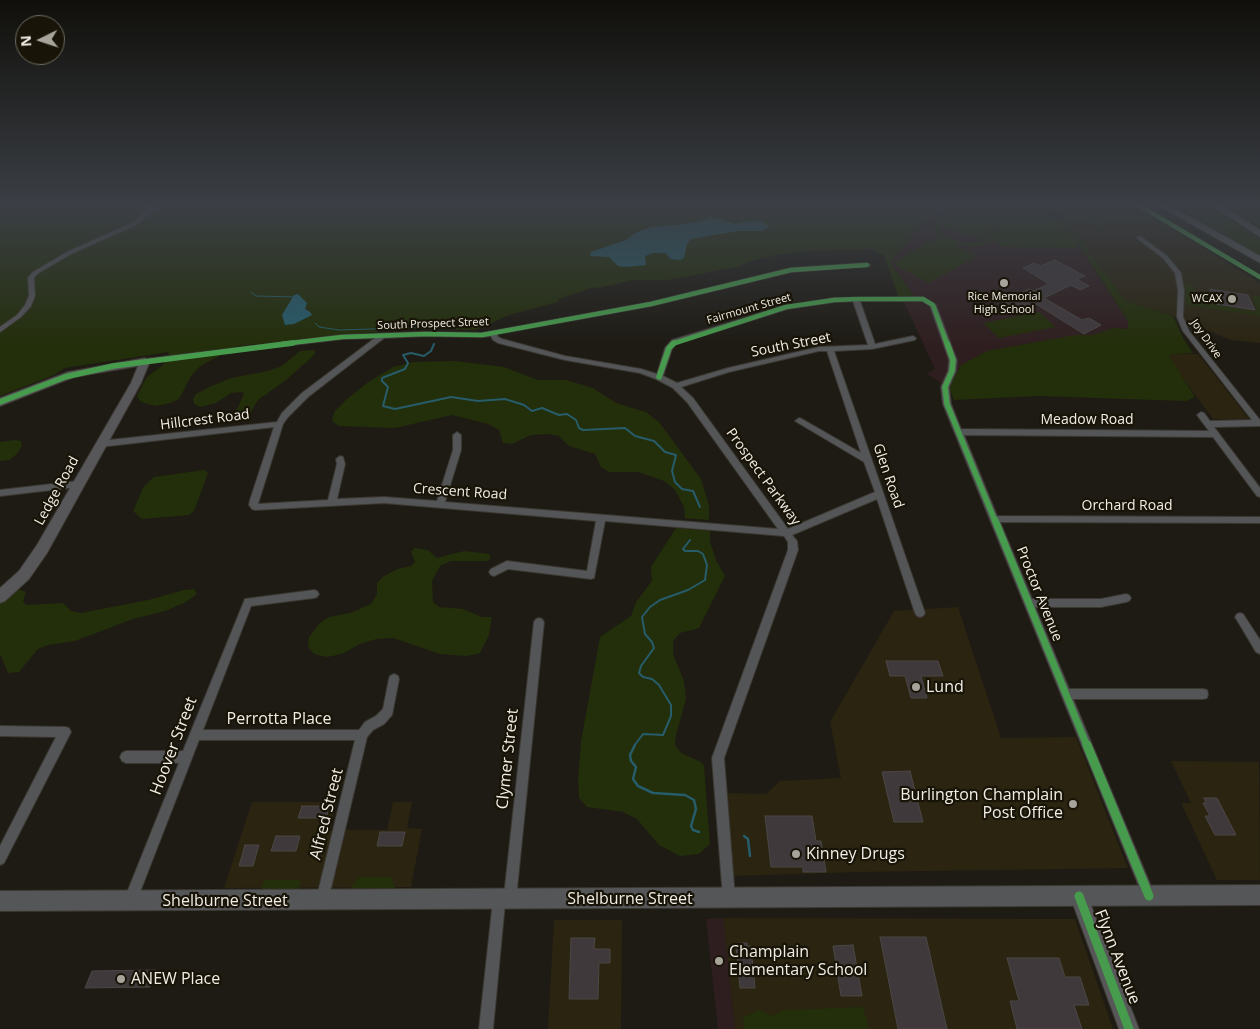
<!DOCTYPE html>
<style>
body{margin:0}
#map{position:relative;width:1260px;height:1029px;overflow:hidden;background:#1e1b14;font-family:"Open Sans",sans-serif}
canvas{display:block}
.north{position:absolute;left:15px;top:15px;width:50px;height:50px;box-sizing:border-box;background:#181407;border:1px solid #6f6b60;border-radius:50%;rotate:266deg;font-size:14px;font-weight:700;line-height:20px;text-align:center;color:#f1ede5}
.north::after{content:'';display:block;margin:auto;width:18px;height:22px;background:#a7a49c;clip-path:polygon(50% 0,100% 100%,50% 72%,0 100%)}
</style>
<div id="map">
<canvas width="1260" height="1029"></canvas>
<div class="north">N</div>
</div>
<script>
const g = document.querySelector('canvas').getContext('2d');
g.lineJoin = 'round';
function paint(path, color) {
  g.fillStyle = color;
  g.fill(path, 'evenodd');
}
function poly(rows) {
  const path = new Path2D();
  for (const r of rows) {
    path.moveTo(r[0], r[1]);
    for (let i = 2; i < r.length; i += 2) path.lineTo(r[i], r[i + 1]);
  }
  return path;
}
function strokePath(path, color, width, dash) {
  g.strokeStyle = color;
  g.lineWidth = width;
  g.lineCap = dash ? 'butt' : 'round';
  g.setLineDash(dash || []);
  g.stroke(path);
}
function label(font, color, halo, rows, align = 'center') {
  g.font = font + ' "Open Sans",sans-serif';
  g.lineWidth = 4.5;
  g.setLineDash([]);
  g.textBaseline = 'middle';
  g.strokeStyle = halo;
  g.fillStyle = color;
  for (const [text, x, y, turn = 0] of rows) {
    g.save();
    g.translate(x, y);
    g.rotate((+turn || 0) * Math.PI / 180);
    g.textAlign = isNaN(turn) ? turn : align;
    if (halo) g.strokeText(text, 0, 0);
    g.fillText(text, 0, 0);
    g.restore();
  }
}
const built = poly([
 [1057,203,1130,203,1260,283,1260,343,1231,340,1173,316,1126,301,1062,216],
 [1165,354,1198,354,1249,419,1213,419],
 [958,607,1001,738,1076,737,1128,868,860,872,733,876,726,793,766,794,780,781,841,778,830,722,894,611],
 [1171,761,1259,762,1260,880,1217,880,1181,803,1191,803],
 [252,802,337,802,330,830,387,830,393,802,412,802,407,828,422,829,411,887,224,888],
 [722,918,1075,919,1113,1029,735,1029],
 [554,920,622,920,621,1029,548,1029]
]);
const education = poly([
 [941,203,1040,203,1052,218,1062,222,1070,232,1128,321,1128,329,1113,328,1093,335,1081,335,955,378,949,388,927,374,935,369,904,302,914,296,890,262],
 [722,918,723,918,735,1029,718,1029,706,919]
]);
const green = poly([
 [0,203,941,203,890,262,914,296,898,296,884,255,871,249,808,251,782,254,754,260,737,267,690,276,667,280,633,280,599,288,594,287,559,299,558,302,509,315,476,330,454,330,457,322,378,327,382,329,376,332,238,346,200,366,191,376,179,399,171,403,156,406,141,402,137,396,146,378,164,364,169,352,65,368,54,375,0,396],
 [954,203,959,203,941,225,939,230,949,239,964,243,976,243,984,240,1006,210,983,240,942,227,962,203,987,203,1006,208,1004,203,1008,203,1011,208,1045,210,1051,218,1054,217,1067,222,1126,301,1173,316,1183,338,1193,353,1173,354,1169,356,1195,397,1186,401,1038,396,954,400,949,388,961,365,987,351,1075,335,1093,335,1113,328,1128,329,1128,321,1081,248,1060,220,1078,246,1074,248,1003,247,991,240,984,244,973,247,952,244,977,256,929,283,892,263,938,237,940,238,935,232,935,226],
 [1046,203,1057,203,1065,208,1083,210,1096,215,1103,221,1103,225,1096,225,1062,216,1053,211],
 [1168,203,1205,203,1260,239,1260,256],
 [1222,203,1260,203,1260,227],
 [1187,283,1192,285,1196,292,1211,296,1213,304,1257,312,1252,295,1260,296,1260,316,1187,305,1185,303,1185,285],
 [1039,312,1056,327,999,338,983,323],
 [315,350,315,353,311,358,286,380,258,400,248,417,243,422,235,421,233,418,244,394,242,392,231,393,216,403,200,407,194,404,193,399,196,394,209,387,231,378,268,371,282,366,300,351],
 [455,361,504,367,538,380,566,380,593,388,616,403,646,412,659,422,701,479,709,506,709,520,685,518,684,507,675,490,664,481,638,472,609,472,601,467,595,454,569,446,559,436,548,434,531,435,512,444,503,443,499,430,488,424,452,415,395,428,339,426,332,421,334,412,346,400,367,383,393,367,413,362],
 [15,440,21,441,22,446,17,454,9,460,0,461,0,442],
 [204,470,208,473,194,511,189,515,142,519,133,511,144,486,154,477],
 [676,528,710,531,710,542,716,560,725,576,699,628,680,633,673,641,673,654,684,681,686,699,676,735,675,745,681,753,701,762,704,766,710,844,699,854,680,856,659,845,637,819,623,812,587,807,579,798,578,781,581,741,600,637,631,616,636,602,652,581,651,567],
 [414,548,428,550,437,558,464,551,489,554,491,558,487,561,451,561,440,566,432,581,433,602,439,607,463,609,482,617,492,617,489,635,480,653,467,656,440,654,393,638,377,639,362,643,342,654,327,657,314,654,308,647,309,637,320,623,329,617,350,613,371,604,377,594,377,583,384,576,398,569,411,566,415,562,411,552],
 [18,589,26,592,23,601,26,605,63,603,71,611,81,613,148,600,184,590,194,589,197,594,186,602,165,611,133,619,75,641,48,645,38,649,19,672,8,673,0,654,0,604],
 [359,877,391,877,395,888,351,888],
 [264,880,301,880,299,889,261,890],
 [863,1007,869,1029,744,1029,743,1018,758,1010,773,1016,783,1010]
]);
const water = poly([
 [711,216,735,224,758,220,764,222,770,227,761,231,737,231,691,239,687,244,684,258,680,260,670,259,666,253,653,253,645,256,646,265,626,267,618,266,609,257,590,256,591,252,626,240,635,233,651,227,675,225,701,221],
 [298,294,307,303,305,309,310,312,312,315,294,324,285,325,282,315,294,295]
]);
const streamFar2 = poly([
 [251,292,256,296,295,297],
 [315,323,319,327,339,330,435,327,437,330]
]);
const streamFar1 = poly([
 [434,344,431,351,424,356,411,353,403,355,408,363,405,369,382,378,382,381,388,387,383,406,395,409,451,397,478,401,505,399,524,405,532,411,542,408,559,415,567,414,576,420,579,428,583,430,625,428,635,436,654,441,665,452,676,455,672,471,675,482,682,489,693,491,700,507],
 [634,746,643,734,663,735,671,716,671,705,659,685,652,679,643,677,639,673,641,666,654,648,652,642,645,634,642,617,650,607,660,600,688,590,705,580,707,565,703,554,698,551,685,551,683,549,690,540]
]);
const stream = poly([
 [635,745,630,755,631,761,636,767,633,779,638,786,653,793,685,795,694,800,696,809,691,826,693,830,699,832],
 [744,836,748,839,750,856]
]);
const building = poly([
 [1055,260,1085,276,1077,279,1089,286,1080,290,1071,285,1044,298,1082,320,1089,318,1101,325,1084,334,1036,304,1012,315,999,306,1022,296,1018,294,1029,289,1033,291,1049,284,1023,268,1034,263,1040,266,1055,260],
 [1210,289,1248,295,1255,310,1216,304,1210,289],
 [886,661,938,661,943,676,921,676,927,698,911,698,905,676,890,676,886,661],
 [910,771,923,822,894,822,882,772,910,771],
 [1204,798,1217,798,1236,835,1215,835,1205,816,1210,816,1203,803,1206,803,1204,798],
 [302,806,330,806,326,818,298,818,302,806],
 [765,816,812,816,816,841,821,841,826,872,803,872,803,867,771,867,765,816],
 [380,832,405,832,402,846,377,846,380,832],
 [276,836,300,836,296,851,271,851,276,836],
 [245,845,259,845,253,866,239,866,245,845],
 [880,937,926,937,947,1029,898,1029,880,937],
 [571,938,595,938,594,949,610,949,610,963,599,963,598,999,569,999,571,938],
 [740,943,747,943,747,946,751,946,755,988,740,988,736,946,740,946,740,943],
 [853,945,862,996,841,996,833,946,853,945],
 [1007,958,1059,958,1065,977,1080,977,1089,1005,1074,1005,1082,1029,1017,1029,1010,1001,1019,1001,1007,958],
 [156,970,150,987,85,988,92,971,156,970]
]);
const street = poly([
 [140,203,146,203,150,205,151,209,163,203,170,203,147,215,138,224,71,254,37,274,34,278,35,296,31,306,21,317,0,332,0,327,17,315,25,305,29,296,28,278,33,272,67,252,134,222,145,210,145,207,140,203],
 [1140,236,1167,256,1181,273,1184,290,1183,317,1189,331,1260,420,1260,426,1214,427,1260,488,1260,497,1257,496,1213,437,964,435,997,516,1260,517,1260,523,1000,522,1032,599,1101,599,1126,594,1129,595,1131,598,1129,601,1126,602,1101,607,1035,607,1069,689,1203,689,1207,690,1208,694,1207,698,1203,699,1073,699,1155,896,1153,900,1149,902,1145,900,1143,896,943,404,941,387,948,371,949,360,930,306,922,301,860,301,875,344,913,336,916,338,915,340,872,349,834,351,925,613,923,616,920,617,917,616,915,613,877,499,792,535,797,541,798,550,724,758,735,898,733,902,729,904,725,902,723,898,712,758,788,550,788,542,784,536,605,521,594,578,591,579,508,569,494,576,491,575,489,572,491,569,507,561,587,571,596,521,384,503,255,510,252,509,249,505,250,500,274,427,100,447,96,444,100,441,277,422,282,413,302,393,375,338,342,339,142,363,141,361,145,359,342,335,425,332,482,333,651,302,791,268,867,263,870,265,869,266,791,272,651,306,497,334,498,337,502,339,565,356,641,369,657,374,665,348,672,340,784,306,834,298,923,297,936,305,957,360,956,371,949,387,951,404,961,429,1209,431,1197,415,1201,412,1204,413,1210,421,1252,420,1183,331,1177,317,1178,290,1175,273,1163,258,1138,239,1137,238,1140,236],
 [853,301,868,345,819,347,728,368,677,383,663,376,672,349,676,344,787,309,834,302,853,301],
 [425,336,482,337,491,336,493,340,498,343,565,360,640,373,656,379,673,388,687,402,778,529,445,502,461,450,461,435,457,432,453,435,453,450,437,501,384,497,337,499,345,464,343,457,340,456,336,459,337,464,328,500,258,504,283,424,288,417,308,397,384,338,425,336],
 [819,351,827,351,861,453,802,419,799,418,795,421,864,462,875,492,788,529,693,398,681,387,729,372,819,351],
 [78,481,82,484,78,487,0,496,0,490,78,481],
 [314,590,317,591,319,594,317,597,314,598,251,606,203,730,359,730,365,722,376,716,383,709,389,679,390,676,394,674,398,676,399,679,392,715,384,724,373,730,367,737,327,905,322,906,317,905,316,900,355,740,199,740,135,905,130,906,125,905,124,900,179,763,126,763,122,761,120,757,122,753,126,751,183,751,245,599,314,590],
 [1240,613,1243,614,1260,640,1260,654,1256,652,1237,620,1235,617,1237,614,1240,613],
 [539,618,542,619,544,622,516,899,515,904,510,905,505,903,493,1029,479,1029,493,900,494,895,499,894,504,896,534,622,536,619,539,618],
 [0,726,65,727,69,728,71,732,4,863,0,865,0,846,56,737,0,736,0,726]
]);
const secondary = poly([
 [145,358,150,361,141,383,47,553,29,579,5,601,0,603,0,588,19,571,37,545,131,383,138,366,74,377,0,406,0,398,68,372,145,358],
 [1079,887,1085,890,1139,1029,1119,1029,1070,896,1073,890,1079,887]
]);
const primary = poly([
 [1260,885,1260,905,0,911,0,891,1260,885]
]);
const highway = poly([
 [1154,203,1165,203,1260,256,1260,263,1154,203],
 [1208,203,1219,203,1260,230,1260,237,1208,203]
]);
const cyclewayFar3 = poly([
 [1135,203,1260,277],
 [282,344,342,337,425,334,482,335,651,304,791,270,867,265],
 [672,344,786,307,834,300,856,299,923,299,933,305,947,344]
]);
const cyclewayFar2 = poly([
 [947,343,953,360,952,371,945,387,947,404,995,521],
 [659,377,669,348,674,343],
 [0,402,65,377,113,366,293,343]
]);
const cyclewayFar1 = poly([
 [995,520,1087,746]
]);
const cycleway = poly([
 [1087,745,1149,896],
 [1079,896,1129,1029]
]);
const markers = [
 [1004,283,5,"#a7a49c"],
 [1232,299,5,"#a7a49c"],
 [916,687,5,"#a7a49c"],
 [1073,804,5,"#a7a49c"],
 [796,854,5,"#a7a49c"],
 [719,961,5,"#a7a49c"],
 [121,979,5,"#a7a49c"]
];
const farPoinames = [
 ["Rice Memorial",1004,297],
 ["High School",1004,310],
 ["WCAX",1222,299,"right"]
];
const farStreetnames = [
 ["Fairmount Street",749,309,-16],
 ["South Prospect Street",433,324,-2],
 ["Joy Drive",1206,339,55]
];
const streetNames = [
 ["South Street",791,345,-11],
 ["Hillcrest Road",205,420,-7],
 ["Meadow Road",1087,420],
 ["Glen Road",888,476,71],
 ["Prospect Parkway",763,477,54],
 ["Ledge Road",57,491,-61],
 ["Crescent Road",460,492,4],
 ["Orchard Road",1127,506],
 ["Proctor Avenue",1039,594,68]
];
const nearPoinames = [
 ["Lund",926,687],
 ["Burlington Champlain",1063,795,"right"],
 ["Post Office",1063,813,"right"],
 ["Kinney Drugs",806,854],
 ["Champlain",729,952],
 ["Elementary School",729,970],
 ["ANEW Place",131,979]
];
const nearStreetnames = [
 ["Perrotta Place",279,719],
 ["Hoover Street",174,746,-69],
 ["Clymer Street",508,759,-84],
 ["Alfred Street",327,814,-76],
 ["Shelburne Street",630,899],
 ["Shelburne Street",225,901],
 ["Flynn Avenue",1117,957,69]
];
paint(built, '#2a2411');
paint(education, '#2f1e1f');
paint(green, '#232e0a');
paint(water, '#275c6a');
strokePath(streamFar2, '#275c6a', 1);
strokePath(streamFar1, '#275c6a', 2);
strokePath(stream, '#275c6a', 2.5);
paint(building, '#40393c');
strokePath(building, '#4a4745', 1);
strokePath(street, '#3b3832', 2);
strokePath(secondary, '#3b3832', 2);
strokePath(primary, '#3b3832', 2);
strokePath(highway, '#3b3832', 2);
paint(street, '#545557');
paint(secondary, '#575659');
paint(primary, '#555657');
paint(highway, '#5b5c5e');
strokePath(cyclewayFar3, '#469c4c', 4.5);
strokePath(cyclewayFar2, '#469c4c', 5.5);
strokePath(cyclewayFar1, '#469c4c', 7);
strokePath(cycleway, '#469c4c', 9);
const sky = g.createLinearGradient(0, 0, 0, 347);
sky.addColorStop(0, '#100f0b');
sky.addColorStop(0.59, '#3b3f45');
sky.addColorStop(1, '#3b3f4500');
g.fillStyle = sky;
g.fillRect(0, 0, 1260, 347);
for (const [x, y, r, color] of markers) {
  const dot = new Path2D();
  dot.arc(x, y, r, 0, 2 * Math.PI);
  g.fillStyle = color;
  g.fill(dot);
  strokePath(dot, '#181407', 2);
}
label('11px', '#f1ede5', '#181407', farPoinames);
label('11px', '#f1ede5', '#181407', farStreetnames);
label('14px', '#f1ede5', '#181407', streetNames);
label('16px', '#f1ede5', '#181407', nearPoinames, 'left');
label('16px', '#f1ede5', '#181407', nearStreetnames);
</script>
